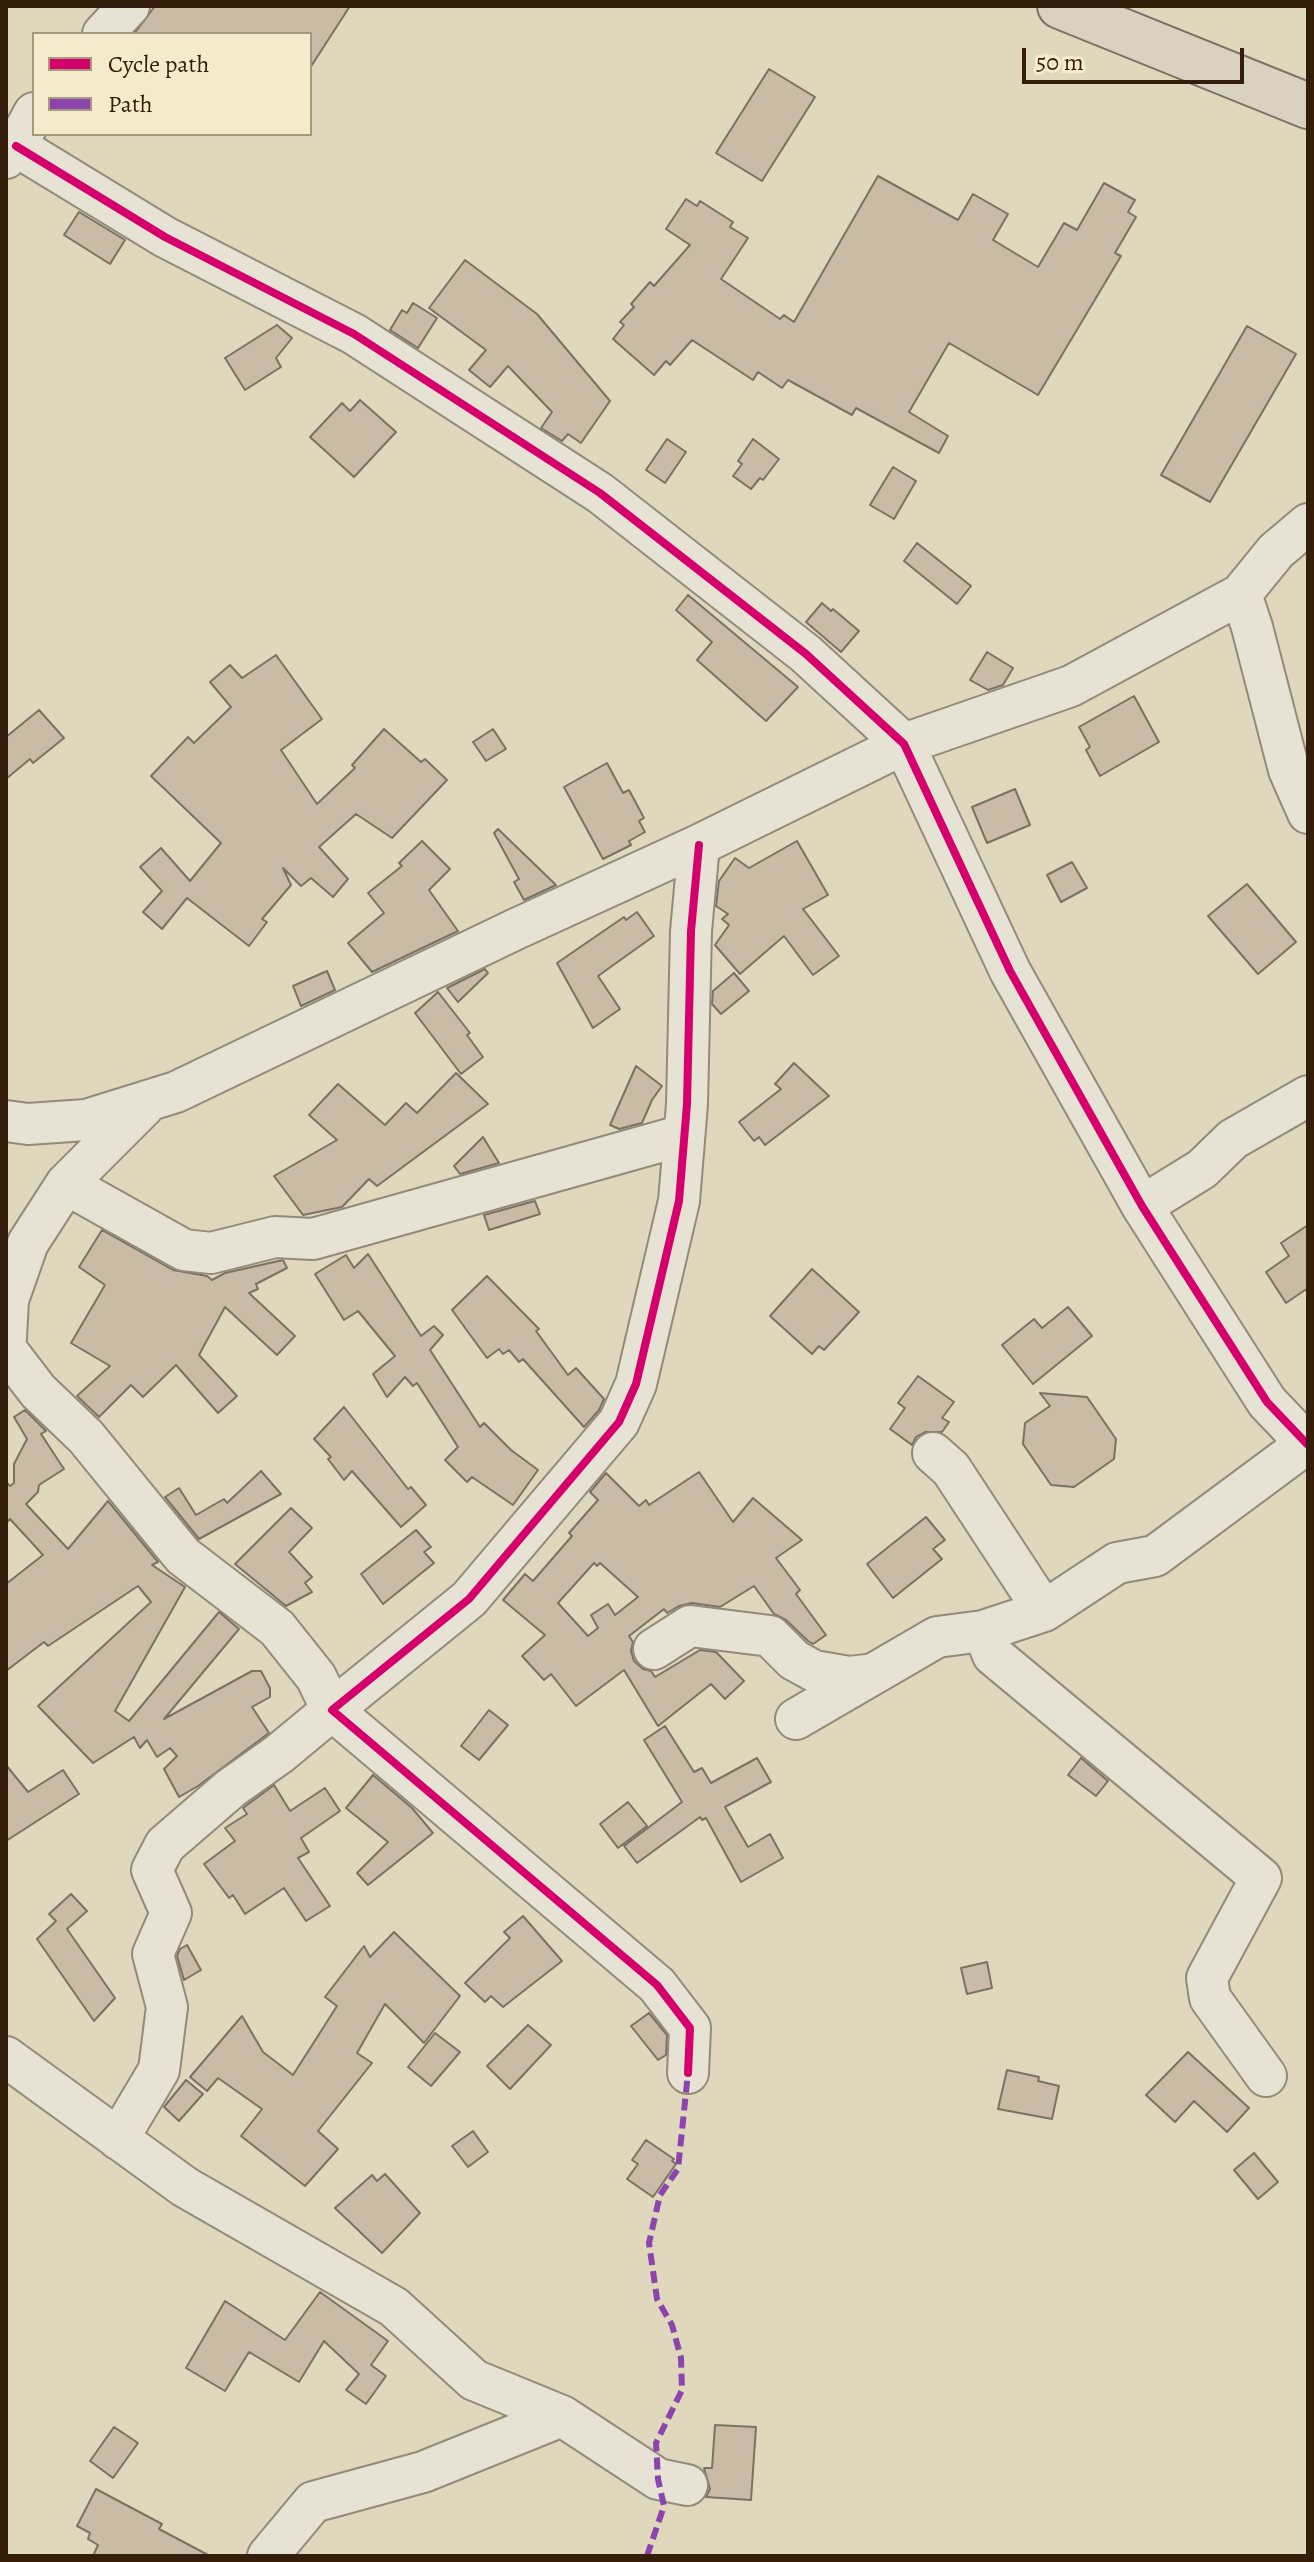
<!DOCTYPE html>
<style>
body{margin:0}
#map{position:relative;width:1314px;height:2562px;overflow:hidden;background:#e0d8bd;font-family:Alegreya,serif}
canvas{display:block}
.frame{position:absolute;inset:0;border:8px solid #341d0a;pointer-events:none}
.legend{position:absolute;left:32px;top:32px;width:280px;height:104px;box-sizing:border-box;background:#f4ebcb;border:2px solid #a7997e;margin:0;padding:10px 14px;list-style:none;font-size:24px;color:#341d0a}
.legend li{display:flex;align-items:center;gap:16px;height:40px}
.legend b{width:40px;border:2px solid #a7997e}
.scale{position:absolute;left:1022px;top:48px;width:222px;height:36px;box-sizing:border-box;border:4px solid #341d0a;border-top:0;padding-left:10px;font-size:24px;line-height:28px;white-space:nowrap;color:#341d0a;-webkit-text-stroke:6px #f4ebcb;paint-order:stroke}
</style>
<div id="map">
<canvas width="1314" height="2562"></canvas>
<div class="frame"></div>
<ul class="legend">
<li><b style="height:10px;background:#d6006c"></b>Cycle path</li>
<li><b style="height:10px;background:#8e44ad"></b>Path</li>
</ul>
<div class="scale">50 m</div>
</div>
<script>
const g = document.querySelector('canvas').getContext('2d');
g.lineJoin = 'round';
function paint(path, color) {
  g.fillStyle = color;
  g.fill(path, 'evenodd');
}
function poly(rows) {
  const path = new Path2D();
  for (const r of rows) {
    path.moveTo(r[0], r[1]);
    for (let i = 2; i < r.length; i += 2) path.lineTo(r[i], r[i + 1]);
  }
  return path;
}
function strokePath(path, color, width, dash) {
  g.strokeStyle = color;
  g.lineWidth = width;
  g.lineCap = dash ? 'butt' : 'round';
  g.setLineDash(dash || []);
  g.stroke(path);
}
const building = poly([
 [155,6,350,6,310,68,310,34,134,34,155,6],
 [769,69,815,97,762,181,716,153,769,69],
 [878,176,958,220,973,194,1008,214,993,240,1038,267,1064,223,1077,230,1104,183,1135,200,1128,212,1136,217,1115,253,1121,256,1038,395,949,343,909,412,948,436,939,453,856,408,852,415,788,380,782,388,758,372,753,380,692,340,670,365,666,361,654,375,613,339,624,325,620,322,634,307,631,304,650,282,654,286,690,245,666,229,686,199,697,206,700,201,733,222,730,227,748,238,721,279,780,319,784,315,794,322,878,176],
 [79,212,125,240,110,264,64,235,79,212],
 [465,260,537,314,610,401,581,443,568,434,562,441,541,428,552,412,508,366,490,387,469,370,486,350,429,308,465,260],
 [413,303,437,318,418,348,390,330,402,310,407,313,413,303],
 [277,325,292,338,276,358,281,367,245,390,225,358,277,325],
 [1247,326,1296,354,1210,502,1161,475,1247,326],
 [360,400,396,432,354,477,310,437,342,403,350,411,360,400],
 [667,439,686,452,665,483,646,470,667,439],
 [753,439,779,459,763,480,760,478,751,489,733,476,742,464,738,461,753,439],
 [893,467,916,481,894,519,870,505,893,467],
 [917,543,971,586,957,604,904,561,917,543],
 [688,595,798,687,766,721,697,660,712,642,676,610,688,595],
 [822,603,831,611,833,609,859,631,841,652,806,622,822,603],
 [987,652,1013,668,1003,685,988,690,970,680,987,652],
 [276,655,322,719,281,750,317,804,355,768,352,765,384,729,421,762,425,759,447,780,392,838,356,814,319,847,348,879,333,897,311,878,301,886,283,868,291,885,262,919,267,922,249,946,187,898,162,929,143,912,162,891,140,867,161,848,190,881,221,843,151,776,188,737,194,743,231,707,210,682,230,665,242,678,276,655],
 [1134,696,1159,742,1100,776,1086,750,1090,747,1079,727,1134,696],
 [39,710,64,738,33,763,30,759,6,779,6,737,39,710],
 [493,729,506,749,486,761,473,742,493,729],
 [607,763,623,793,629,790,644,818,639,821,645,832,629,841,631,845,603,859,564,787,607,763],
 [1015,789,1030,825,987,843,972,807,1015,789],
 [498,829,556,885,524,900,514,882,519,879,494,833,498,829],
 [422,841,450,869,429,890,458,931,372,972,348,943,384,913,368,893,402,866,399,863,422,841],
 [797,841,828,895,803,909,839,956,813,975,784,936,740,974,715,945,729,925,722,919,728,914,716,906,719,881,735,858,749,868,797,841],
 [1072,862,1087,888,1061,902,1047,875,1072,862],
 [1247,884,1296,942,1258,974,1208,916,1247,884],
 [637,912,654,936,598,976,620,1009,593,1028,557,963,624,917,626,920,637,912],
 [485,969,488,973,458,1002,447,988,485,969],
 [327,971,335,990,301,1006,293,986,327,971],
 [734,973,749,991,721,1014,712,1004,713,991,734,973],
 [438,992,470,1033,467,1035,483,1057,461,1074,415,1013,438,992],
 [794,1063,829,1096,765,1145,759,1137,754,1141,739,1122,781,1089,775,1084,794,1063],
 [636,1066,662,1086,652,1100,642,1123,619,1129,610,1125,636,1066],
 [456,1073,488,1104,377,1186,369,1179,342,1207,303,1215,274,1176,337,1140,309,1115,338,1084,385,1125,406,1103,417,1113,456,1073],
 [483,1137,499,1163,460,1174,454,1166,483,1137],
 [535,1201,540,1214,489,1230,484,1215,535,1201],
 [1308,1225,1308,1288,1286,1303,1266,1272,1289,1256,1281,1243,1308,1225],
 [102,1230,173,1270,207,1276,212,1280,225,1273,283,1260,287,1268,256,1284,258,1289,249,1293,295,1336,277,1355,225,1307,199,1355,237,1396,218,1413,176,1365,143,1397,131,1385,99,1417,77,1396,110,1366,71,1343,105,1285,79,1267,102,1230],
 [368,1254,421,1336,434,1326,443,1335,430,1350,480,1427,484,1423,511,1450,538,1470,513,1505,472,1477,467,1482,445,1460,458,1447,417,1383,413,1386,405,1377,387,1397,373,1374,395,1356,358,1311,344,1320,315,1274,346,1255,354,1268,368,1254],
 [812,1269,859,1312,824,1350,819,1346,812,1354,770,1316,812,1269],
 [487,1276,539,1329,536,1331,568,1375,576,1368,604,1399,599,1410,584,1427,523,1359,519,1362,509,1350,503,1354,499,1349,487,1358,452,1310,487,1276],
 [1068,1307,1092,1336,1033,1384,1002,1345,1034,1319,1042,1328,1068,1307],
 [918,1376,954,1402,942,1418,949,1422,942,1432,925,1432,916,1437,912,1445,890,1429,905,1408,898,1403,918,1376],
 [1040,1393,1087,1397,1116,1439,1114,1459,1074,1487,1051,1485,1023,1444,1025,1423,1050,1406,1040,1393],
 [344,1407,408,1489,411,1487,426,1505,401,1527,352,1471,344,1480,328,1459,331,1457,314,1439,344,1407],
 [25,1410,46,1431,41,1434,64,1469,39,1485,38,1492,26,1504,68,1549,108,1501,158,1562,152,1565,185,1587,115,1711,129,1721,219,1612,239,1629,164,1719,252,1671,261,1671,270,1688,270,1697,252,1707,269,1733,198,1786,179,1797,164,1769,177,1756,170,1748,157,1757,147,1740,140,1748,134,1737,93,1763,38,1706,151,1602,138,1586,48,1646,44,1642,6,1671,6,1584,43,1555,10,1519,6,1523,6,1482,10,1486,14,1483,14,1464,27,1439,14,1417,25,1410],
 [261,1471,281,1494,199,1539,165,1497,179,1488,196,1515,224,1499,227,1503,261,1471],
 [699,1472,733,1522,753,1498,802,1540,776,1558,800,1590,796,1594,826,1635,813,1644,808,1641,786,1620,774,1614,754,1586,720,1607,692,1603,679,1606,667,1613,664,1609,629,1636,633,1642,631,1651,634,1661,643,1669,651,1671,655,1677,700,1650,716,1652,744,1681,725,1699,711,1684,658,1726,624,1670,576,1706,551,1674,544,1680,522,1656,545,1635,503,1600,525,1574,533,1581,572,1536,569,1533,598,1500,590,1492,606,1473,639,1506,646,1500,649,1505,699,1472],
 [594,1563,597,1566,600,1563,638,1597,615,1615,608,1604,591,1615,598,1628,588,1636,558,1603,594,1563],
 [291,1508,312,1528,289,1552,312,1577,305,1583,312,1592,286,1606,235,1564,291,1508],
 [926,1517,945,1540,933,1549,942,1559,893,1598,867,1564,926,1517],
 [416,1530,431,1547,424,1552,434,1563,383,1604,361,1574,416,1530],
 [489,1710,508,1725,479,1760,461,1746,489,1710],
 [665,1726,694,1772,702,1768,711,1783,757,1758,771,1782,725,1807,748,1847,770,1834,783,1858,741,1882,706,1818,702,1820,700,1817,637,1863,624,1846,682,1802,644,1740,665,1726],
 [1081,1758,1108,1781,1096,1796,1068,1775,1081,1758],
 [6,1765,28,1792,63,1770,79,1794,6,1841,6,1765],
 [373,1775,412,1808,433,1833,368,1885,357,1873,388,1842,346,1808,373,1775],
 [274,1785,290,1811,325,1788,340,1811,301,1838,309,1852,298,1858,330,1906,306,1921,284,1888,245,1914,233,1895,229,1898,204,1864,235,1841,225,1828,247,1814,243,1808,274,1785],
 [628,1802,647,1826,618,1848,600,1824,628,1802],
 [71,1894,87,1911,67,1929,115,1998,94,2021,37,1939,56,1921,49,1914,71,1894],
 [523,1916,562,1961,503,2007,491,1996,485,2002,465,1983,510,1938,504,1932,523,1916],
 [394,1932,460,1996,424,2043,385,2004,357,2053,372,2063,318,2131,338,2149,305,2186,241,2136,262,2109,218,2078,207,2091,190,2077,242,2016,263,2052,293,2075,337,2006,325,1997,364,1946,370,1957,394,1932],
 [187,1945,201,1970,184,1980,177,1956,180,1949,187,1945],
 [987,1962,992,1988,967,1994,961,1968,987,1962],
 [649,2013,667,2035,666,2055,658,2060,631,2026,649,2013],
 [528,2025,551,2045,510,2089,487,2066,528,2025],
 [435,2033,460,2052,431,2086,408,2067,435,2033],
 [1188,2052,1249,2108,1227,2132,1194,2101,1175,2122,1146,2095,1188,2052],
 [1007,2070,1039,2077,1038,2081,1059,2086,1052,2119,998,2109,1007,2070],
 [186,2080,203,2094,179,2121,164,2107,186,2080],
 [473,2131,488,2152,468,2167,452,2146,473,2131],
 [646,2140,674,2159,672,2161,676,2164,653,2197,627,2179,638,2164,632,2160,646,2140],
 [1254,2153,1278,2182,1258,2199,1234,2170,1254,2153],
 [385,2174,420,2213,382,2253,335,2208,372,2175,377,2181,385,2174],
 [320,2292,388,2341,371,2365,386,2376,366,2404,346,2390,359,2374,324,2341,299,2382,249,2352,225,2391,186,2368,225,2301,285,2340,320,2292],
 [715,2425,756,2427,751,2500,706,2497,710,2489,704,2468,712,2468,715,2425],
 [114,2427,138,2443,113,2478,90,2461,114,2427],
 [96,2489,162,2524,159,2529,210,2556,93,2556,98,2545,88,2539,90,2533,77,2526,96,2489]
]);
const minor = poly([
 [103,34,129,6],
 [16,146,165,237,354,334,600,493,806,654,904,744,1010,971,1142,1206,1267,1402,1308,1445],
 [6,158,16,146,34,113],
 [1241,594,1252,627,1289,770,1308,813],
 [6,1121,28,1124,86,1120,176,1092,516,929,699,845,904,744,1071,686,1241,594,1276,551,1308,524],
 [66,1184,184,1250,211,1253,275,1237,313,1239,684,1135],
 [1142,1206,1202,1169,1233,1139,1308,1096],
 [6,1338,8,1300,28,1243,66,1184,144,1106],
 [6,1349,38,1391,86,1437,183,1556,277,1628,316,1677,332,1710,279,1754,231,1788,165,1845,152,1870,171,1913,153,1954,167,2007,159,2070,118,2139],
 [933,1453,951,1469,1044,1611],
 [983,1631,993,1655,1261,1878,1207,1978,1210,1998,1266,2076],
 [654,1649,690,1626,770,1636,794,1660,814,1671,849,1677,867,1675],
 [796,1719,937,1637,983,1631,1044,1611,1117,1563,1155,1556,1306,1444],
 [6,2057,185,2187,394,2307,474,2380,562,2416,658,2479,687,2485],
 [688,2073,690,2028,657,1985,332,1710,469,1599,619,1422,636,1384,679,1201,687,1104,691,931,699,845],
 [268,2556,313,2502,423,2472,562,2416]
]);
const highway = poly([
 [1060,6,1308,106]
]);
const quiet = poly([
 [647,2556,664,2506,658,2479,656,2443,682,2390,681,2358,672,2325,657,2299,649,2243,660,2195,678,2169,688,2073]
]);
const cycleway = poly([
 [16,146,165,237,354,334,600,493,806,654,904,744,1010,971,1142,1206,1267,1402,1308,1445],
 [688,2073,690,2028,657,1985,332,1710,469,1599,619,1422,636,1384,679,1201,687,1104,691,931,699,845]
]);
paint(building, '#c9bba6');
strokePath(building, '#7a7262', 2);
strokePath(minor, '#928b79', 44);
strokePath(highway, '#7a7262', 48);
strokePath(minor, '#e6e2d4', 40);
strokePath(highway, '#dad2c0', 44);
strokePath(quiet, '#8e44ad', 6, [12, 6]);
strokePath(cycleway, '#d6006c', 8);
</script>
